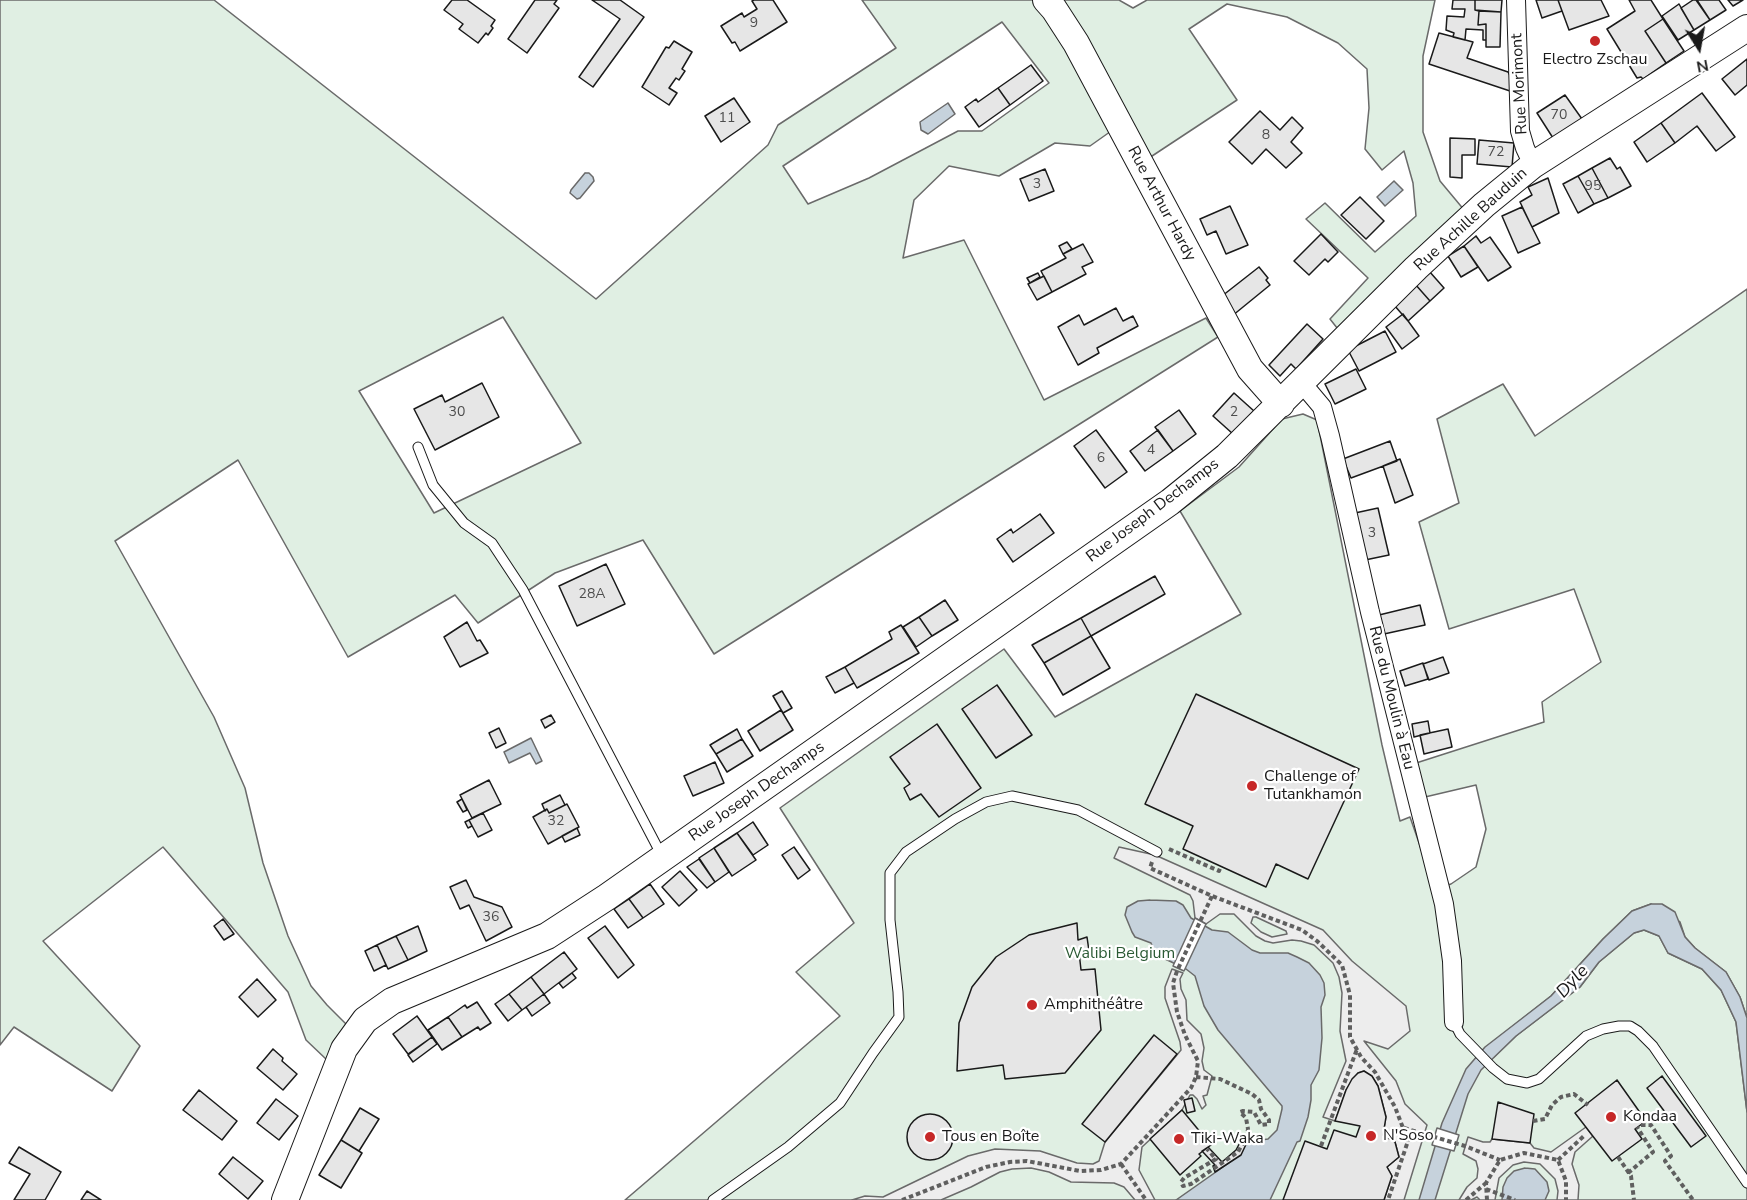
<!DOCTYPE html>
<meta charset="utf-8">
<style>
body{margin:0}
#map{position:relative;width:1747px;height:1200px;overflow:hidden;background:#fff;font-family:"Nunito Sans",sans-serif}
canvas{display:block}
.north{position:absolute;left:1669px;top:18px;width:60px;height:60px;-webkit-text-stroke:4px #fff;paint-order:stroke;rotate:169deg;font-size:16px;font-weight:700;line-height:24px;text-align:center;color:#1a1a1a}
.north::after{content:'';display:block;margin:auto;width:21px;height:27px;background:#1a1a1a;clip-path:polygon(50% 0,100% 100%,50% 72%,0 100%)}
</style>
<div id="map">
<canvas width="1747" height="1200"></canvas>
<div class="north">N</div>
</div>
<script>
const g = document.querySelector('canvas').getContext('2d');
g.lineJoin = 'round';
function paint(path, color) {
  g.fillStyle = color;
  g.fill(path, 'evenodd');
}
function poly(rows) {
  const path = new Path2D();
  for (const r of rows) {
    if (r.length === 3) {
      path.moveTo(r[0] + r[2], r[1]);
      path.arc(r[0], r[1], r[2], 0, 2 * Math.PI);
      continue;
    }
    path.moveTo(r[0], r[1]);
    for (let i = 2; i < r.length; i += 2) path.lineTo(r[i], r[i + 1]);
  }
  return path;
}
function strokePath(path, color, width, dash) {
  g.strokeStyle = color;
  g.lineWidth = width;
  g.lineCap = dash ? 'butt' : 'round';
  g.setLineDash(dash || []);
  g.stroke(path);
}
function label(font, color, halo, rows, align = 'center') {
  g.font = font + ' "Nunito Sans",sans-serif';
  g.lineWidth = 4.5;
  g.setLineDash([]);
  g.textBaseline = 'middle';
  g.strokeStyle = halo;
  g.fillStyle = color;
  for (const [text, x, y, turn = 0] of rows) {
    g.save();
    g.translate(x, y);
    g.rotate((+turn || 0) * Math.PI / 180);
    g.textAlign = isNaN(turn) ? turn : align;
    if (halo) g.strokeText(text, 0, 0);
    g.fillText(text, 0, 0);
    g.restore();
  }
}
const green = poly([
 [0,0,214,0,596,299,768,145,778,125,896,48,862,0,1037,0,1114,129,1090,146,1055,143,999,176,949,166,914,200,903,258,964,240,1044,400,1206,318,1218,337,714,654,643,540,555,573,478,623,455,595,348,657,238,460,115,541,214,717,245,788,263,863,288,936,311,986,327,1005,346,1024,327,1060,306,1040,288,992,163,847,43,941,140,1046,112,1091,14,1027,0,1045,0,0],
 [1002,22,1049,83,982,131,958,131,869,178,808,204,783,166,1002,22],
 [503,317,581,443,434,513,359,391,503,317],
 [1054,0,1119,0,1133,8,1147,0,1435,0,1423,56,1423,132,1440,181,1465,211,1341,333,1330,319,1368,278,1306,219,1325,203,1375,252,1416,216,1413,183,1404,151,1382,170,1365,149,1369,108,1367,69,1338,43,1287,17,1227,4,1189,29,1237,100,1146,160,1054,0],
 [1747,289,1747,1018,1740,997,1726,972,1695,948,1685,937,1680,922,1651,904,1632,911,1603,939,1551,996,1485,1048,1494,1057,1516,1036,1580,987,1599,962,1634,933,1644,930,1659,936,1668,953,1702,969,1721,990,1736,1022,1747,1112,1747,1200,625,1200,840,1016,796,972,854,923,780,808,1004,649,1055,717,1241,614,1180,511,1239,467,1282,419,1303,414,1317,420,1382,745,1400,821,1410,817,1435,889,1451,884,1476,867,1486,829,1476,785,1425,797,1413,764,1544,722,1542,702,1601,662,1574,589,1449,629,1419,522,1459,503,1437,419,1503,384,1535,436,1747,289]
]);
const parking = poly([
 [1119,847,1155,855,1323,930,1352,961,1406,1006,1410,1031,1388,1049,1364,1041,1396,1081,1405,1104,1427,1125,1404,1200,1384,1200,1392,1176,1387,1167,1399,1157,1395,1142,1383,1135,1386,1117,1378,1086,1372,1077,1364,1071,1358,1073,1346,1090,1335,1121,1323,1117,1346,1061,1340,1031,1342,993,1339,977,1333,963,1314,945,1301,941,1292,940,1273,943,1265,941,1256,936,1234,914,1220,914,1206,924,1195,918,1193,901,1190,895,1114,858,1119,847],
 [1253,917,1256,917,1286,931,1287,934,1272,937,1261,932,1251,923,1253,917],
 [1172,969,1183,973,1180,979,1181,989,1186,1000,1187,1020,1201,1034,1204,1048,1202,1061,1204,1070,1212,1076,1207,1095,1203,1096,1206,1105,1202,1109,1197,1099,1193,1095,1190,1095,1182,1110,1142,1147,1139,1170,1155,1200,1135,1200,1124,1187,1114,1183,1071,1182,1049,1172,1031,1168,1012,1169,1000,1172,971,1187,941,1200,852,1200,865,1196,883,1197,968,1156,995,1149,1040,1151,1077,1163,1093,1164,1099,1161,1105,1142,1181,1050,1180,1042,1165,998,1165,987,1172,969],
 [1586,1127,1593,1136,1575,1152,1572,1164,1579,1185,1578,1200,1557,1200,1558,1191,1555,1179,1540,1164,1524,1162,1513,1165,1499,1178,1495,1200,1480,1200,1477,1197,1471,1200,1459,1200,1467,1187,1477,1178,1478,1169,1476,1161,1463,1154,1468,1137,1483,1142,1490,1142,1492,1139,1530,1143,1534,1148,1551,1152,1586,1127]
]);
const water = poly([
 [948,103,955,114,928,134,921,130,920,122,948,103],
 [585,173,589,173,593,177,594,181,580,198,577,199,570,193,571,190,585,173],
 [1394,181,1403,190,1385,206,1377,197,1394,181],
 [531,738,542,761,536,764,530,753,509,763,504,752,531,738],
 [1150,900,1176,901,1183,905,1191,918,1212,930,1228,932,1252,950,1260,953,1288,953,1297,957,1309,963,1320,975,1324,983,1325,995,1321,1007,1322,1038,1319,1070,1311,1085,1311,1100,1308,1117,1300,1141,1297,1142,1270,1200,1176,1200,1240,1155,1249,1138,1258,1136,1261,1140,1268,1139,1277,1130,1282,1109,1282,1106,1218,1030,1204,1006,1195,976,1186,969,1159,956,1154,951,1151,943,1135,937,1132,932,1125,915,1127,907,1138,901,1150,900],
 [1651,904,1662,904,1675,912,1685,937,1695,948,1726,972,1740,997,1747,1018,1747,1112,1736,1022,1721,990,1702,969,1668,953,1659,936,1644,930,1634,933,1599,962,1580,987,1516,1036,1481,1070,1468,1094,1435,1200,1419,1200,1442,1123,1466,1069,1485,1047,1551,996,1603,939,1632,911,1651,904],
 [1525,1168,1535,1169,1547,1182,1549,1191,1545,1200,1502,1200,1503,1187,1507,1178,1514,1171,1525,1168]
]);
const pier = poly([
 [1195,918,1206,924,1184,971,1173,966,1195,918],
 [1437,1128,1459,1135,1454,1151,1432,1145,1437,1128]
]);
const building = poly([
 [452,0,467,0,495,20,491,26,493,28,488,35,486,33,478,43,459,29,463,24,444,10,452,0],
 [535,0,557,0,554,4,559,8,527,53,508,39,535,0],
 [592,0,620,0,644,17,593,87,579,77,620,19,592,0],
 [754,0,773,0,787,22,740,51,735,42,732,43,721,26,742,13,744,17,757,9,752,1,754,0],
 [1453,0,1475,0,1475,10,1479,11,1478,25,1486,24,1486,40,1483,40,1483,30,1466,29,1465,40,1453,37,1454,33,1446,30,1447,16,1464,17,1465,9,1452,9,1453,0],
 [1475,0,1502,0,1501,12,1475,10,1475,0],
 [1536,0,1558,0,1562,11,1542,18,1536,0],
 [1558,0,1601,0,1609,16,1569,30,1558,0],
 [1629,0,1651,0,1663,19,1645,31,1666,63,1643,79,1641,77,1637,78,1607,29,1635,11,1629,0],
 [1693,0,1696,0,1710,20,1694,30,1681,8,1693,0],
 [1697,0,1719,0,1726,10,1710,20,1697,0],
 [1728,0,1743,0,1733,6,1728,0],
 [1679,4,1694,30,1678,40,1662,16,1679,4],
 [1479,11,1501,12,1500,47,1486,47,1486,24,1478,25,1479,11],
 [1663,19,1684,51,1666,63,1645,31,1663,19],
 [1439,33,1473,42,1467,58,1508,72,1512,79,1513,92,1429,64,1439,33],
 [674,41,692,52,682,69,685,71,679,80,676,78,669,88,677,93,669,105,642,87,666,47,669,48,674,41],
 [1747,59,1747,85,1735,95,1722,79,1747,59],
 [1031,65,1043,81,1010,105,998,88,1031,65],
 [998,88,1010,105,979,127,965,107,976,99,978,102,998,88],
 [1702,93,1735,137,1716,151,1697,126,1675,143,1661,123,1702,93],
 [1565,95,1582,119,1553,138,1537,113,1565,95],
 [734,98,750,122,721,142,705,116,734,98],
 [1260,111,1280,130,1292,117,1303,128,1291,142,1302,153,1286,168,1266,149,1252,164,1229,142,1260,111],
 [1661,123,1675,143,1647,162,1634,142,1661,123],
 [1450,138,1475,139,1475,155,1462,155,1462,178,1450,177,1450,138],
 [1479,140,1514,143,1512,167,1477,164,1479,140],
 [1610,158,1617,169,1620,167,1631,186,1608,198,1592,168,1610,158],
 [1592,168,1608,198,1594,204,1578,176,1592,168],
 [1045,169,1054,191,1029,201,1020,179,1045,169],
 [1578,176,1594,204,1578,213,1563,184,1578,176],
 [1548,178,1559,213,1532,227,1520,202,1532,195,1528,187,1548,178],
 [1360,197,1384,221,1366,239,1341,215,1360,197],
 [1230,206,1248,245,1226,254,1216,231,1207,235,1200,219,1230,206],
 [1522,207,1540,243,1518,253,1502,216,1522,207],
 [1321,234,1338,252,1328,262,1325,259,1309,275,1294,261,1321,234],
 [1476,236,1481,243,1490,237,1511,267,1488,281,1464,246,1476,236],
 [1067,242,1072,249,1063,254,1059,246,1067,242],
 [1083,244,1093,262,1082,267,1086,274,1052,292,1041,271,1066,258,1063,254,1083,244],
 [1464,246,1478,267,1461,277,1448,256,1464,246],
 [1259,267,1268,278,1266,280,1270,285,1232,316,1222,296,1259,267],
 [1429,271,1444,288,1430,301,1415,284,1429,271],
 [1038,273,1040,277,1030,283,1027,278,1038,273],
 [1044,276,1052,292,1037,300,1028,284,1044,276],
 [1415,284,1430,301,1408,321,1394,305,1415,284],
 [1116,308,1123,321,1133,316,1138,326,1097,348,1099,353,1078,365,1058,327,1079,315,1084,325,1116,308],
 [1403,314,1419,336,1402,349,1386,327,1403,314],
 [1307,324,1323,339,1296,369,1291,364,1280,376,1269,365,1307,324],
 [1385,331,1396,352,1359,371,1348,350,1385,331],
 [1356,369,1366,389,1335,404,1325,384,1356,369],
 [482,383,499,417,435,450,414,409,442,395,445,402,482,383],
 [1234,393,1254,411,1233,434,1213,416,1234,393],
 [1179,410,1196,434,1173,451,1155,427,1179,410],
 [1096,430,1127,472,1105,488,1074,446,1096,430],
 [1158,430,1173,451,1145,471,1130,451,1158,430],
 [1390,441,1397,461,1351,478,1343,459,1390,441],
 [1400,459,1413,495,1395,503,1383,466,1400,459],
 [1378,508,1389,555,1365,560,1355,513,1378,508],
 [1040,514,1054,533,1013,562,997,539,1011,529,1013,533,1040,514],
 [606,564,625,604,577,626,559,586,606,564],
 [1155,576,1165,594,1091,636,1081,618,1155,576],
 [945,600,958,620,932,636,919,617,945,600],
 [1420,605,1425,625,1384,634,1379,615,1420,605],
 [919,617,932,636,916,647,903,627,919,617],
 [1081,618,1091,636,1044,663,1032,645,1081,618],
 [467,622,477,641,480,640,488,653,460,667,444,637,467,622],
 [901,625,919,653,857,688,845,667,892,639,889,632,901,625],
 [1091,636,1110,668,1063,695,1044,663,1091,636],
 [1443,657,1449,673,1429,680,1423,664,1443,657],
 [1423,663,1428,679,1405,686,1400,671,1423,663],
 [845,667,854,683,835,693,826,677,845,667],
 [997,685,1032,735,996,758,962,709,997,685],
 [782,691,792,708,783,713,773,696,782,691],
 [1196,694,1359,769,1308,879,1276,864,1266,887,1183,849,1193,826,1145,804,1196,694],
 [781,710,793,730,760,751,748,731,781,710],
 [551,715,555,722,545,728,541,720,551,715],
 [1428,721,1430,733,1414,737,1412,724,1428,721],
 [937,724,981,788,939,817,921,794,910,800,904,788,910,784,890,757,937,724],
 [499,728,506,743,496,748,489,733,499,728],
 [737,729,742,739,716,754,710,745,737,729],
 [1448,729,1452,747,1424,754,1420,735,1448,729],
 [742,739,753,756,727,772,716,754,742,739],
 [715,762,724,783,693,796,684,776,715,762],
 [489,780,501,804,472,818,460,795,489,780],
 [560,795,565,805,549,813,547,809,545,811,542,804,560,795],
 [462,799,467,810,463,812,457,802,462,799],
 [567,804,579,827,548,844,533,817,547,809,549,813,567,804],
 [483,813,492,830,478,837,469,820,483,813],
 [469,820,472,826,468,828,465,822,469,820],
 [753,822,768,845,753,855,737,833,753,822],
 [577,828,580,835,565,842,562,836,577,828],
 [737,833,756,860,732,876,714,848,737,833],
 [794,847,810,870,798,879,782,855,794,847],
 [714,848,729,872,715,882,699,858,714,848],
 [699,859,715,882,707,888,687,867,699,859],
 [680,871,697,890,679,906,662,887,680,871],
 [466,880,474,897,502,907,512,927,486,941,469,905,460,909,450,887,466,880],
 [650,884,664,904,643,918,629,899,650,884],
 [629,899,643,918,628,928,614,909,629,899],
 [223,919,234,934,224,940,214,926,223,919],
 [1077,923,1078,940,1087,937,1089,951,1079,952,1081,970,1095,969,1101,1030,1065,1073,1005,1079,1003,1065,957,1071,959,1023,972,987,996,957,1029,935,1077,923],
 [418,926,427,951,408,960,396,936,418,926],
 [605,926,634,965,618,978,588,938,605,926],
 [396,936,408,960,388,969,377,945,396,936],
 [377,945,386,965,374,971,365,951,377,945],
 [564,952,577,969,544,994,531,977,564,952],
 [572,973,576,978,563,988,559,983,572,973],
 [531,977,544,994,522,1010,509,994,531,977],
 [257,979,276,1000,258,1017,239,997,257,979],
 [509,994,522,1010,508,1021,495,1004,509,994],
 [544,994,550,1003,532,1016,526,1007,544,994],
 [477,1002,491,1023,480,1030,478,1027,462,1037,448,1017,465,1005,467,1008,477,1002],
 [417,1016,432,1037,408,1054,393,1034,417,1016],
 [448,1017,462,1037,442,1050,428,1030,448,1017],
 [1154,1035,1177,1054,1105,1142,1082,1124,1154,1035],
 [432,1037,437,1044,413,1062,408,1055,432,1037],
 [273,1049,283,1058,282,1061,297,1074,283,1090,257,1068,273,1049],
 [1364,1071,1372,1076,1378,1086,1386,1117,1383,1135,1395,1142,1399,1157,1387,1167,1392,1176,1384,1200,1283,1200,1305,1141,1327,1149,1334,1130,1356,1137,1360,1126,1335,1121,1346,1090,1352,1079,1358,1073,1364,1071],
 [1662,1076,1706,1136,1691,1147,1647,1088,1662,1076],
 [1617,1080,1646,1121,1635,1129,1642,1139,1612,1161,1575,1113,1617,1080],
 [199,1090,237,1121,222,1140,183,1110,199,1090],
 [1192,1098,1195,1111,1187,1113,1184,1100,1192,1098],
 [276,1099,298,1116,279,1140,257,1123,276,1099],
 [1498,1102,1534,1114,1530,1143,1492,1139,1498,1102],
 [360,1108,379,1119,359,1151,341,1140,360,1108],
 [1182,1110,1211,1145,1199,1154,1201,1156,1180,1175,1150,1139,1182,1110],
 [930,1137,23],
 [1244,1135,1249,1138,1241,1155,1215,1172,1213,1166,1215,1165,1202,1151,1208,1147,1222,1162,1236,1150,1244,1135],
 [341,1140,362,1153,341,1188,319,1175,341,1140],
 [19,1147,61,1172,45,1200,14,1200,30,1174,9,1163,19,1147],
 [233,1157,263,1181,248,1199,219,1174,233,1157],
 [87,1191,101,1200,81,1200,87,1191]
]);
const path = poly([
 [1169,849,1219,871,1221,866],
 [1152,862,1150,868,1212,896,1302,930,1317,941,1342,965,1350,995,1350,1037,1361,1057,1375,1072,1395,1107,1408,1141,1388,1200],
 [1196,1077,1220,1079,1252,1094,1259,1100,1261,1109,1269,1120,1269,1124,1261,1125,1254,1112,1243,1111,1240,1112,1246,1118,1248,1129,1247,1135,1238,1152,1191,1184,1183,1186,1181,1182,1184,1178,1216,1159,1207,1149],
 [1533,1121,1545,1119,1552,1105,1561,1097,1574,1094,1588,1105],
 [1641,1125,1651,1125,1671,1156,1665,1161,1693,1200],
 [1404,1128,1465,1146,1500,1160],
 [1321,1146,1357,1049],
 [1618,1157,1631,1176,1634,1200],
 [1558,1160,1585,1135],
 [1121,1164,1146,1200],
 [1628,1173,1653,1152,1637,1127],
 [1486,1189,1515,1200],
 [902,1200,986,1167,1010,1162,1027,1161,1080,1171,1101,1170,1121,1164,1191,1088,1196,1077,1198,1061,1185,1035,1177,1012,1173,983,1177,971,1212,896],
 [1466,1200,1486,1183],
 [1487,1200,1486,1183,1500,1160,1524,1153,1558,1160,1566,1181,1566,1200]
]);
const lane = poly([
 [418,447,433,485,464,523,492,543,523,590,662,856],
 [1454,1022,1460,1034,1493,1068,1507,1079,1527,1083,1539,1079,1586,1036,1603,1029,1619,1026,1630,1026,1638,1031,1653,1046,1747,1183],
 [713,1200,788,1147,840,1103,873,1053,899,1017,898,992,890,920,890,873,906,852,955,819,986,802,1012,796,1078,810,1157,852]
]);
const street = poly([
 [1516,0,1520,131,1525,148,1533,165],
 [1301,382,1322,407,1330,436,1370,612,1444,904,1452,961,1454,1022]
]);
const secondary = poly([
 [1046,0,1054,9,1076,43,1250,369,1281,404],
 [285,1200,344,1049,365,1020,392,1001,547,936,607,897,1170,502,1227,456,1416,268,1484,205,1533,165,1747,28]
]);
const markers = [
 [1595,41,6,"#c62828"],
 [1252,786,6,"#c62828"],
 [1032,1005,6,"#c62828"],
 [1611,1117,6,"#c62828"],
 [1371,1136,6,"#c62828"],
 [930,1137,6,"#c62828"],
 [1179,1139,6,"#c62828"]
];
const numberNames = [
 ["9",754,24],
 ["70",1559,116],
 ["11",727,119],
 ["8",1266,136],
 ["72",1496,153],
 ["3",1037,185],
 ["95",1593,187],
 ["30",457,413],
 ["2",1234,413],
 ["4",1151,451],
 ["6",1101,459],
 ["3",1372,534],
 ["28A",592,595],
 ["32",556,822],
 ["36",491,918]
];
const poiNames = [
 ["Electro Zschau",1595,60,"center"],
 ["Challenge of",1264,777],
 ["Tutankhamon",1264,795],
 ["Amphithéâtre",1044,1005],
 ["Kondaa",1623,1117],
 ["N'Soso",1383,1136],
 ["Tous en Boîte",942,1137],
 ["Tiki-Waka",1191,1139]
];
const streetNames = [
 ["Rue Morimont",1520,84,-93],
 ["Rue Arthur Hardy",1161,204,62],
 ["Rue Achille Bauduin",1471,220,-42],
 ["Rue Joseph Dechamps",1153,511,-37],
 ["Rue du Moulin à Eau",1391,698,76],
 ["Rue Joseph Dechamps",757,792,-35]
];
const parkNames = [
 ["Walibi Belgium",1120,954]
];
const waterNames = [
 ["Dyle",1573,982,-47]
];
paint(green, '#e0efe3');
strokePath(green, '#6a6a6a', 1.5);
paint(parking, '#ededed');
strokePath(parking, '#6a6a6a', 1.5);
paint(water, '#c6d2dc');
strokePath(water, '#6a6a6a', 1.5);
paint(pier, '#fff');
strokePath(pier, '#6a6a6a', 1.5);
paint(building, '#e6e6e6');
strokePath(building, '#1a1a1a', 1.5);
strokePath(lane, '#1a1a1a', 11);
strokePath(street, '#1a1a1a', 20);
strokePath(secondary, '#1a1a1a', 28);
strokePath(path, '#5f5f5f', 4, [4.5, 3]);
strokePath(lane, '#fff', 9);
strokePath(street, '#fff', 18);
strokePath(secondary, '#fff', 26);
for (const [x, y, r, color] of markers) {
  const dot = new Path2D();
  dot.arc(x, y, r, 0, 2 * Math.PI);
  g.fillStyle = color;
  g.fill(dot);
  strokePath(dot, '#fff', 2);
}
label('14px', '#4d4d4d', null, numberNames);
label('16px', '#1a1a1a', '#fff', poiNames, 'left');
label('16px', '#1a1a1a', '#fff', streetNames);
label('16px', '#2b5a34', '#fff', parkNames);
label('italic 18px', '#1a1a1a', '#fff', waterNames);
</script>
